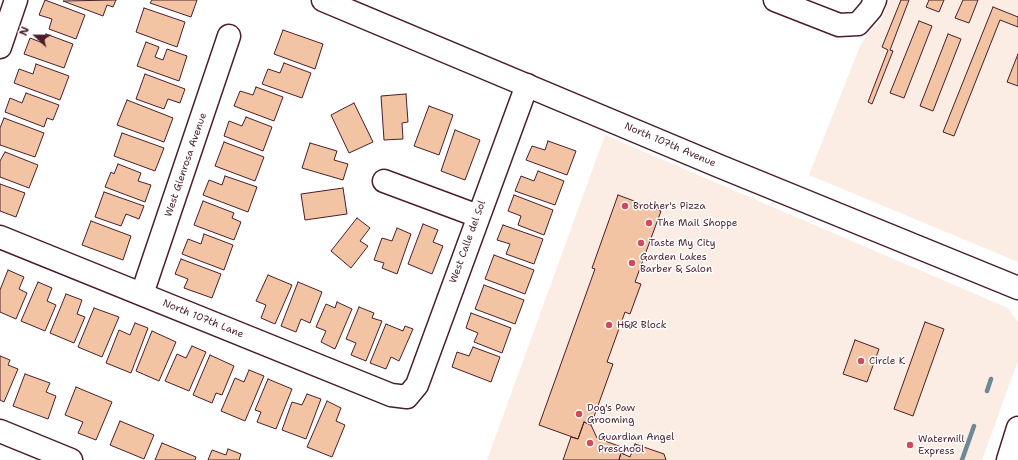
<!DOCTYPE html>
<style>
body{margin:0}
#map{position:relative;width:1018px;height:460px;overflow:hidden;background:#fff;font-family:"Shantell Sans",sans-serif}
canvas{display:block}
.north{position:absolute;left:16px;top:16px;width:40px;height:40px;-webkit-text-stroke:3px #fff;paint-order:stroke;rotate:292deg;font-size:11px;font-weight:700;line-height:16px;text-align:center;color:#4a1f2b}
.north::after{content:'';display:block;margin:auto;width:14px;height:18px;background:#4a1f2b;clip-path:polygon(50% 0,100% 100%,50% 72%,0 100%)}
</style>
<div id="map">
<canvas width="1018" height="460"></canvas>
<div class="north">N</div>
</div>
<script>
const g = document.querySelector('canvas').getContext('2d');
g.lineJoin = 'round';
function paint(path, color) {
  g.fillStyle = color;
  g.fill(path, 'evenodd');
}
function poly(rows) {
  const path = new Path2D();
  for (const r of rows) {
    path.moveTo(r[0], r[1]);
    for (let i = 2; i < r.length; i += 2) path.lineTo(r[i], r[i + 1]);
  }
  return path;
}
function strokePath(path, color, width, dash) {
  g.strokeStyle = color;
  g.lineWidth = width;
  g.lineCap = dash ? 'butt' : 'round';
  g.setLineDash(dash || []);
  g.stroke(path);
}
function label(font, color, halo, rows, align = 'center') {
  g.font = font + ' "Shantell Sans",sans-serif';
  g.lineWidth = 3;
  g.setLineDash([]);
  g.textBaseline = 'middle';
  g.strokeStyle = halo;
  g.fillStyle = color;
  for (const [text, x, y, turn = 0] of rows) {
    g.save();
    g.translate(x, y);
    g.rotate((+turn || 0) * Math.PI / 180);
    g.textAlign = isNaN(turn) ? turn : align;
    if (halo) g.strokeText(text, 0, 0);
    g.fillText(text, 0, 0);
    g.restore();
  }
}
const built = poly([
 [889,0,1018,0,1018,262,809,175,860,46,869,32,881,21],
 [605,135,1008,308,1018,322,1018,361,982,460,487,460]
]);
const stream = poly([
 [987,391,991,379],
 [962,460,974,426]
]);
const building = poly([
 [45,0,85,15,76,39,49,29,52,19,39,15,45,0],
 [116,0,113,7,107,5,103,16,63,1,116,0],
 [152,0,197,0,191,17,150,3,152,0],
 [901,0,909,0,890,50,893,51,872,104,868,102,888,50,882,47,901,0],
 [929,0,944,0,939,12,926,7,929,0],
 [963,0,978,0,969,23,955,18,963,0],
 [993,7,1018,17,1018,27,1000,20,954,136,943,132,993,7],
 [144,8,185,22,177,47,136,32,144,8],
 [919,21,932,26,904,98,890,93,919,21],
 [283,30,323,44,315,69,274,54,283,30],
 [46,34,73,44,64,68,24,54,30,38,43,43,46,34],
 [948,34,961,39,933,111,920,106,948,34],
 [146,42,159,47,155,57,163,60,167,49,187,56,179,81,137,66,146,42],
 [1018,54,1018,86,1007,82,1018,54],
 [284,63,311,73,302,98,262,84,268,69,280,73,284,63],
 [36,64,69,76,60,100,14,83,19,69,33,74,36,64],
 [145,74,185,89,180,103,168,99,164,109,136,99,145,74],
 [256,87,283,97,274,121,234,106,240,91,253,95,256,87],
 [26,93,59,105,53,120,47,118,44,127,5,112,10,98,22,103,26,93],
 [406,94,408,122,402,123,403,139,384,140,381,96,406,94],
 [127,100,173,118,164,142,117,125,127,100],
 [354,103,373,142,349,153,331,115,354,103],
 [429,106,453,115,439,155,414,146,429,106],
 [246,117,272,127,263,151,224,136,229,121,242,126,246,117],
 [4,118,44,133,35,157,0,145,0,128,4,118],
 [455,130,480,140,465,180,441,171,455,130],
 [122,133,164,148,155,171,114,156,122,133],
 [548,141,576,151,567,175,526,160,532,146,545,150,548,141],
 [224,142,264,157,255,181,215,166,224,142],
 [310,143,337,151,334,160,348,164,343,180,302,168,310,143],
 [5,152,38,165,29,188,0,177,0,161,5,152],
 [118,164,141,173,138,181,151,185,145,202,105,187,111,172,114,174,118,164],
 [538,171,564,181,555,205,515,191,521,176,534,181,538,171],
 [225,176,257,187,248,212,203,195,209,180,222,185,225,176],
 [0,184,25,193,16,217,0,211,0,184],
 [343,188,347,214,305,220,301,194,343,188],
 [104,192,144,206,139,219,126,214,121,226,95,217,104,192],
 [514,195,553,210,544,235,518,225,521,216,508,211,514,195],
 [618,195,661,211,635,282,641,284,630,314,625,312,607,362,613,364,591,425,584,422,578,439,539,425,595,269,592,268,618,195],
 [203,201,234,213,232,218,241,222,234,240,194,225,203,201],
 [357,218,370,228,360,241,368,246,351,268,331,251,357,218],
 [91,221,131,236,123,260,82,245,91,221],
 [423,224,438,230,433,242,443,246,432,274,408,264,423,224],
 [503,225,543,239,534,264,506,254,510,244,497,240,503,225],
 [397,228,411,234,397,274,382,268,384,263,374,260,382,238,392,241,397,228],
 [204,234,233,245,224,270,182,254,188,239,201,244,204,234],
 [494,255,534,270,525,294,485,279,494,255],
 [181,259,221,274,212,298,184,288,188,279,175,274,181,259],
 [8,270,24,277,19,289,27,293,16,319,0,312,0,290,8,270],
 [268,275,292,285,275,324,261,318,266,305,256,301,268,275],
 [38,282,52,288,47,301,56,305,45,331,21,321,38,282],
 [298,282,322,292,310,323,301,319,296,332,281,326,298,282],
 [484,285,524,300,515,324,475,309,484,285],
 [66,294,82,300,77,314,85,317,74,343,50,333,66,294],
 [337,302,352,309,335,349,321,342,326,331,316,327,326,304,335,308,337,302],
 [359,307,374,313,372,318,382,321,366,361,351,355,356,343,346,339,359,307],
 [94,308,119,317,102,357,78,347,94,308],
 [471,313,511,328,502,353,474,342,478,333,466,328,471,313],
 [925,322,944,329,913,416,894,409,925,322],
 [135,323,148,328,131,373,106,363,119,330,130,335,135,323],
 [386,324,403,331,405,326,413,329,399,361,391,357,386,369,370,363,386,324],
 [152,331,176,342,159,381,136,371,152,331],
 [855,340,879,349,867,382,843,374,855,340],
 [192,346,206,352,189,391,165,381,177,354,186,358,192,346],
 [473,347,500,357,491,382,452,367,457,352,469,356,473,347],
 [210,355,234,366,222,395,216,393,212,403,193,395,210,355],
 [0,356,10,360,8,365,18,369,4,402,0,400,0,356],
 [249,370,264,376,245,421,221,411,235,378,244,382,249,370],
 [25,374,50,383,46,392,56,396,48,419,13,406,25,374],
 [268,379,292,389,276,429,257,422,261,412,255,410,268,379],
 [76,387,112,402,96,440,78,433,83,422,65,415,76,387],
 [307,394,321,399,306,439,282,430,292,402,302,405,307,394],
 [327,401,341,408,336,421,345,425,332,457,307,447,327,401],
 [120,421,154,435,144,459,110,445,120,421],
 [584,422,591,425,597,438,624,448,624,454,621,453,619,460,563,460,571,437,578,439,584,422],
 [162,443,196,457,195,460,155,460,162,443],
 [635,444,664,454,666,460,619,460,621,453,630,457,635,444],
 [228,449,241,454,239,460,208,460,212,450,226,455,228,449]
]);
const minor = poly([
 [775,0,839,25,858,24,871,9,875,0],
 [0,47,16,0],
 [384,181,478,216],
 [0,237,391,395,407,397,417,385,527,85],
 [142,294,229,36],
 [0,431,71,460]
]);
const major = poly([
 [323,0,719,166,1018,288],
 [1008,460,1018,428]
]);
const markers = [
 [625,206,4,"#d1495b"],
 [649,223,4,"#d1495b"],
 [641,243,4,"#d1495b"],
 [632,263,4,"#d1495b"],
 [609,325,4,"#d1495b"],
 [861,361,4,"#d1495b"],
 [579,414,4,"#d1495b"],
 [590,443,4,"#d1495b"],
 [910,445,4,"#d1495b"]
];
const streetNames = [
 ["North 107th Avenue",670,145,23],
 ["West Glenrosa Avenue",186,165,-71],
 ["West Calle del Sol",468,242,-70],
 ["North 107th Lane",203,319,22]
];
const poiNames = [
 ["Brother's Pizza",633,206],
 ["The Mail Shoppe",657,223],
 ["Taste My City",649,243],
 ["Garden Lakes",640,257],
 ["Barber & Salon",640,269],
 ["H&R Block",617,325],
 ["Circle K",869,361],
 ["Dog's Paw",587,408],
 ["Grooming",587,420],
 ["Guardian Angel",598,437],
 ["Preschool",598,449],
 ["Watermill",918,439],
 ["Express",918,451]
];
paint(built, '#fbede3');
strokePath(stream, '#6c8a95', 4.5);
paint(building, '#f3c4a3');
strokePath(building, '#4a1f2b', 1);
strokePath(minor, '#4a1f2b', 25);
strokePath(major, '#4a1f2b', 25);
strokePath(minor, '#fff', 22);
strokePath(major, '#fff', 22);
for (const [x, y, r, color] of markers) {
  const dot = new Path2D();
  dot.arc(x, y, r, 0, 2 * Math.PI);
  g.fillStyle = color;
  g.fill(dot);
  strokePath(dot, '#fff', 1.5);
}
label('10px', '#4a1f2b', '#fff', streetNames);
label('10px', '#4a1f2b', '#fff', poiNames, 'left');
</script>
